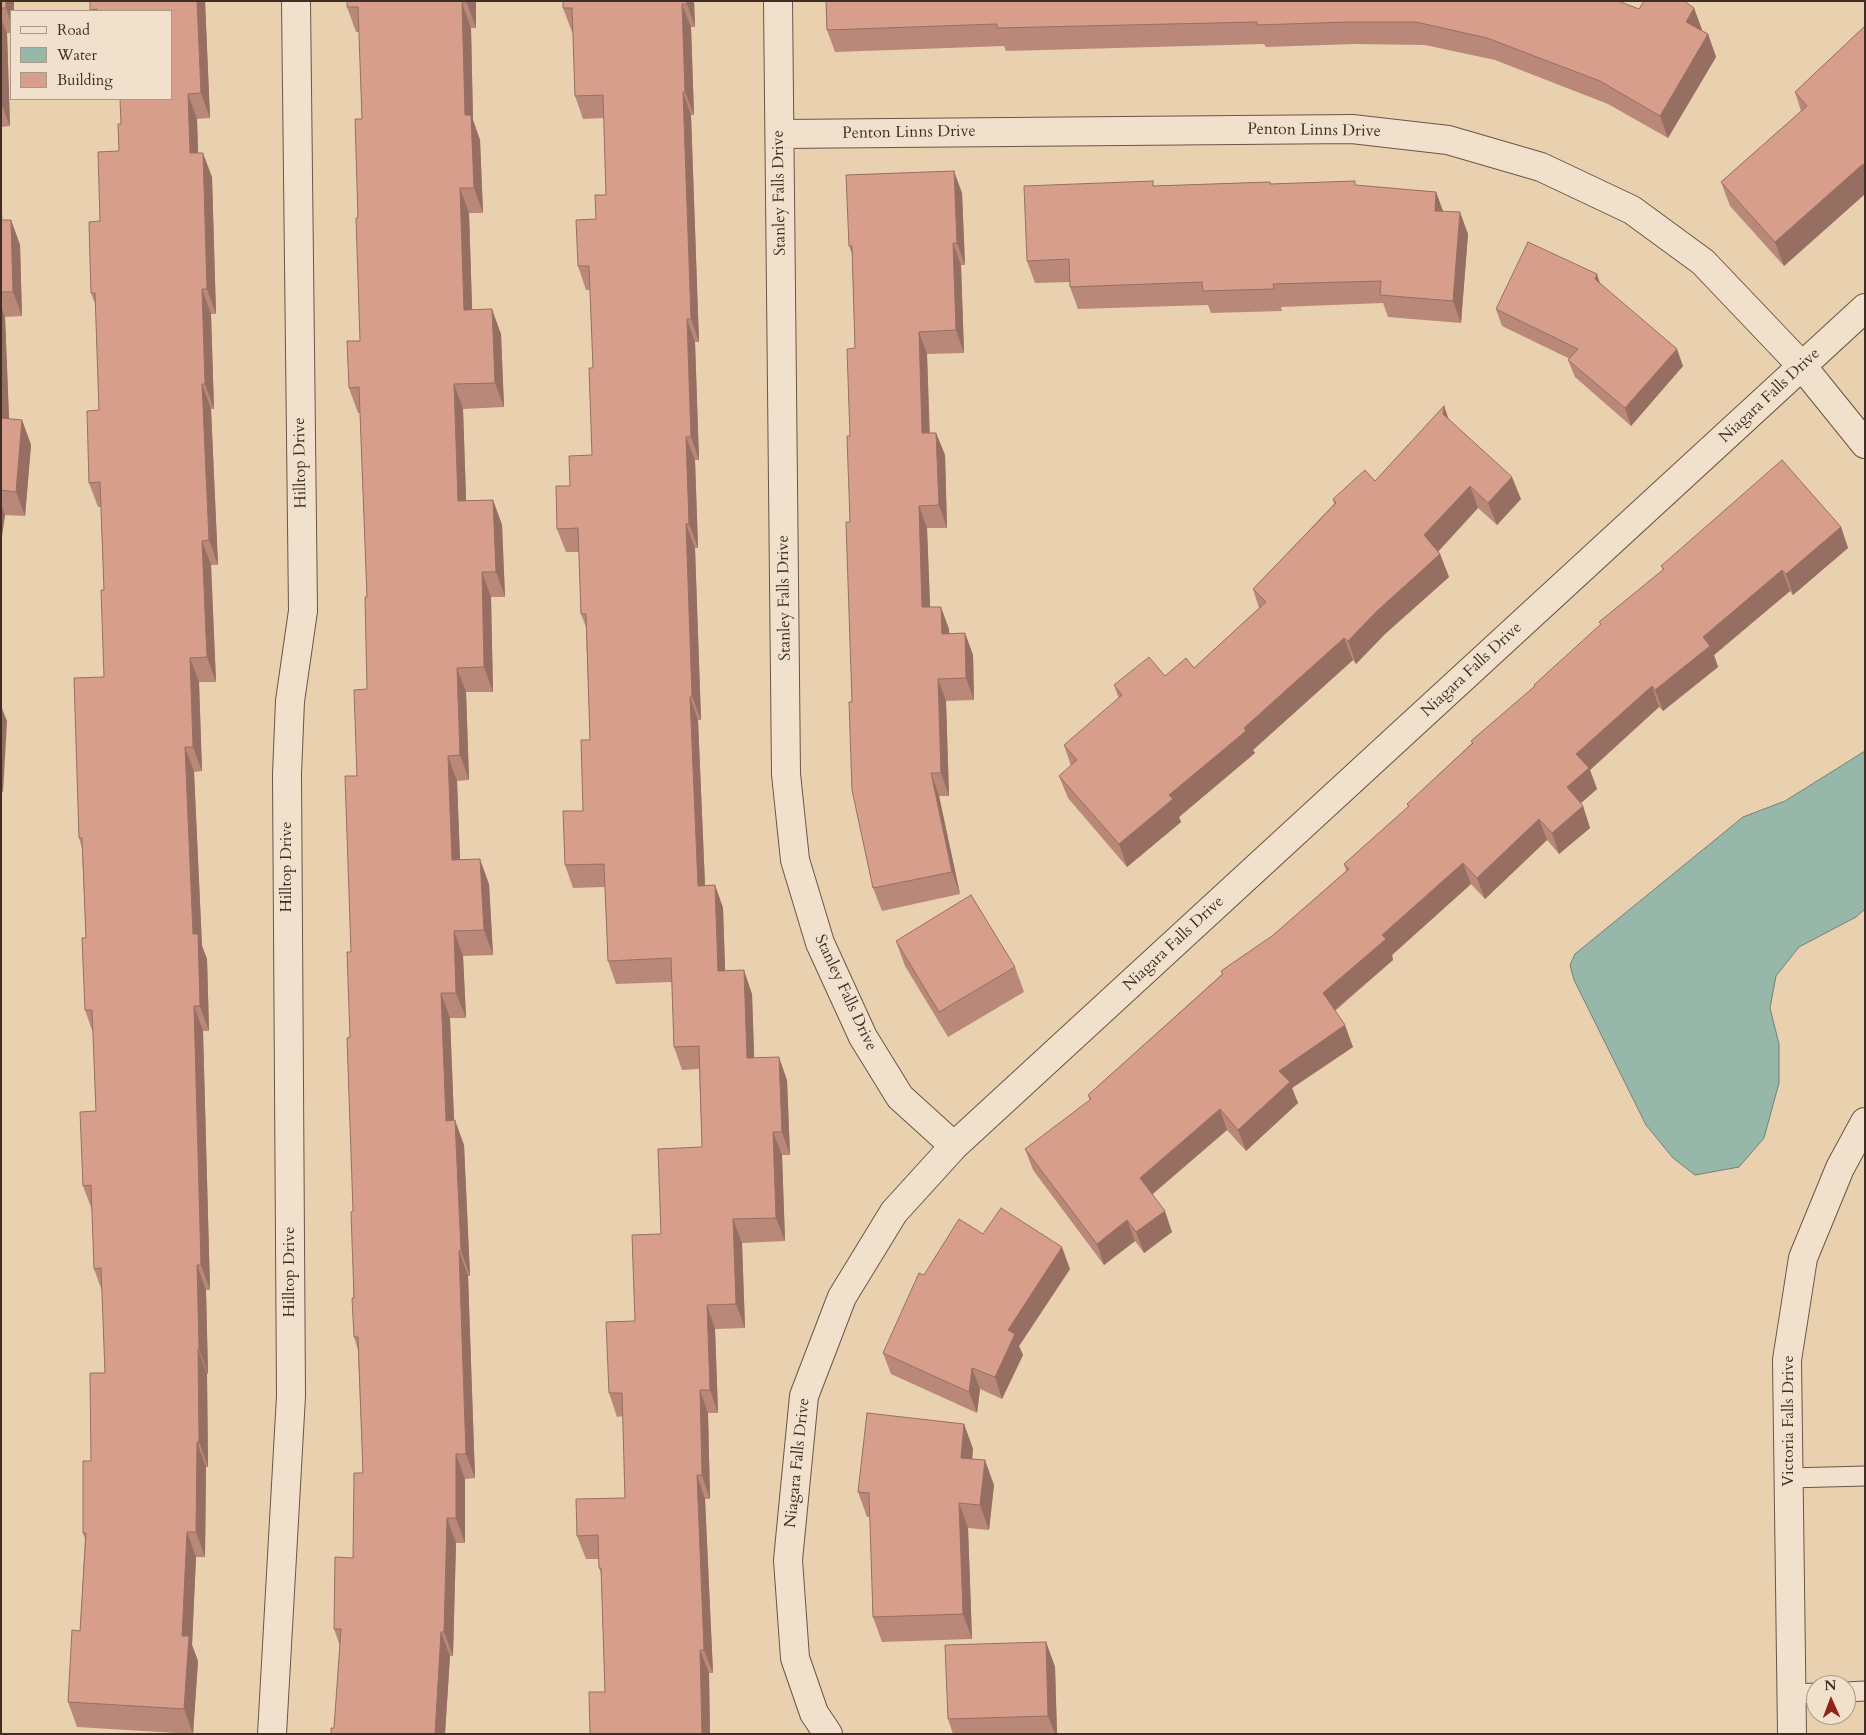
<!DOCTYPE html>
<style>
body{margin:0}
#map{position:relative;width:1866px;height:1735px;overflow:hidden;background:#e9d0af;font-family:Cardo,serif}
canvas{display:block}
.frame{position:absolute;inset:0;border:2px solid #3f2e24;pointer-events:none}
.legend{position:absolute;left:10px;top:10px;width:162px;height:90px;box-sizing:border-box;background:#f1e0cb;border:1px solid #a98;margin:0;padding:6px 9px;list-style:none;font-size:15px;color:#3f2e24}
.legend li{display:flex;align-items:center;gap:10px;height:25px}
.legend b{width:25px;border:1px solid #a98}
.north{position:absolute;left:1806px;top:1675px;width:50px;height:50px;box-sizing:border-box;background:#f1e0cb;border:1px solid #a98;border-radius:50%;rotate:358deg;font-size:14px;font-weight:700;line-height:20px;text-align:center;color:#3f2e24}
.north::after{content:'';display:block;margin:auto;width:18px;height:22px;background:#8f2418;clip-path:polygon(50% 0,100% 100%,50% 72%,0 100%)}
</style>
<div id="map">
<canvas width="1866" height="1735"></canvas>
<div class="frame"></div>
<ul class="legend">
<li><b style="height:6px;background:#f1e0cb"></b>Road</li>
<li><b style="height:14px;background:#97b7ab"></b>Water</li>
<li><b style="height:14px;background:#d89e8c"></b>Building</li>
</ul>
<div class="north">N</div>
</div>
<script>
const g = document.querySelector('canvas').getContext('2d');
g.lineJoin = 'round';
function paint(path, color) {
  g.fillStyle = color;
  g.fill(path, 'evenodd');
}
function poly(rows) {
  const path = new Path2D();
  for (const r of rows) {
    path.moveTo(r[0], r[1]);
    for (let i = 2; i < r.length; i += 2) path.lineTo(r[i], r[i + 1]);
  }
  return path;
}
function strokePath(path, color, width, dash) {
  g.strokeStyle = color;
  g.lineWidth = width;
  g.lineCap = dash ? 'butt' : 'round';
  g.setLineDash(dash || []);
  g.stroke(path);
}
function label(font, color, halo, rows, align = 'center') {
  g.font = font + ' Cardo,serif';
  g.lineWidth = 4.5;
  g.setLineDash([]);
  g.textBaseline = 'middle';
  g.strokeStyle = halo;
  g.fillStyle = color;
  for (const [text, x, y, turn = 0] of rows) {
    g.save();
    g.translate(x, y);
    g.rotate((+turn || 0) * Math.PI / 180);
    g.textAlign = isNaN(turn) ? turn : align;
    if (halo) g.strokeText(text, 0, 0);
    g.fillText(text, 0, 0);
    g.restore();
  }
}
const water = poly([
 [1865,751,1865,909,1856,917,1799,947,1776,976,1770,1008,1779,1044,1779,1083,1764,1138,1739,1167,1695,1175,1673,1158,1646,1125,1574,980,1570,965,1575,954,1743,817,1785,801,1865,751]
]);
const service = poly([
 [1789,1478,1865,1476],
 [1846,1692,1865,1691],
 [1792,1694,1816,1693]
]);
const minor = poly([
 [778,1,786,774,795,860,820,943,863,1037,900,1097,954,1146],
 [780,134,1352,129,1448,140,1541,167,1632,210,1703,262,1802,366,1865,444],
 [272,1734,291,1396,287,774,290,701,303,611,296,1],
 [828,1734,814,1713,795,1658,788,1560,804,1396,842,1297,894,1212,954,1146,1865,308],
 [1792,1734,1787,1360,1803,1258,1840,1168,1865,1122]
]);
const wall = poly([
 [1,1,11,11,11,33,7,33,10,126,1,127],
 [90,1,205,1,210,118,197,119,198,153,212,177,216,314,211,314,214,409,211,409,218,565,211,565,216,682,199,682,202,771,194,772,202,946,207,959,209,1031,203,1031,210,1290,206,1290,208,1374,207,1374,208,1467,206,1467,205,1557,196,1557,192,1645,198,1661,193,1734,77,1727,68,1702,80,1631,85,1539,83,1533,91,1461,105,1373,102,1291,94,1269,92,1210,83,1186,96,1111,93,1033,85,1010,86,938,82,848,79,838,104,677,104,590,101,507,98,507,89,483,99,410,96,306,91,293,100,221,119,151,121,124,171,11,91,11],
 [476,1,476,28,471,28,473,120,480,140,483,213,469,213,472,310,501,334,504,407,463,409,466,501,493,500,502,525,505,597,491,597,493,692,466,692,469,780,457,781,460,860,489,884,493,955,463,956,466,1018,450,1018,454,1120,464,1145,470,1276,468,1276,475,1478,465,1479,465,1543,456,1543,453,1656,450,1656,445,1734,331,1734,334,1728,340,1646,334,1629,353,1558,363,1473,358,1350,354,1337,353,1211,350,1037,351,952,357,776,367,689,367,597,360,413,358,413,349,388,360,341,358,218,362,119,359,32,356,32,347,7],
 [694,1,695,27,691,27,694,115,691,115,699,342,695,342,699,460,695,460,698,548,695,548,701,720,698,720,705,885,715,885,723,908,725,971,752,994,754,1058,787,1080,790,1155,782,1155,785,1241,742,1243,745,1328,715,1329,718,1413,708,1413,710,1499,705,1499,713,1673,709,1673,710,1734,590,1734,605,1692,601,1573,599,1568,599,1559,586,1559,577,1536,625,1498,623,1416,617,1417,609,1393,635,1321,661,1234,702,1147,699,1069,682,1070,674,1047,672,982,616,984,608,961,605,887,573,888,565,865,583,811,590,740,586,627,581,614,579,552,566,552,557,529,570,486,592,455,593,368,590,290,586,290,578,266,606,195,604,118,583,119,575,96,573,32,572,32,563,8],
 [826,1,1639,9,1694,8,1702,30,1702,31,1708,34,1716,57,1668,138,1608,104,1495,60,1425,45,1355,44,1266,47,1264,44,1006,51,1004,46,835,52,827,30],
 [1865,26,1865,194,1784,266,1730,206,1721,182,1801,111,1795,92],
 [1,177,2,220,11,220,20,245,22,316,5,317,9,419,22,420,31,445,25,516,5,515,1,543],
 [1270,182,1271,184,1357,186,1436,192,1443,211,1468,234,1461,323,1388,317,1383,303,1281,307,1282,311,1211,313,1208,305,1078,309,1070,287,1070,282,1035,283,1027,261,1155,186],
 [962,193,965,265,961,265,964,353,927,354,930,433,936,433,945,455,947,528,927,528,930,607,949,629,949,633,965,633,973,655,974,700,946,701,949,796,939,796,960,894,882,911,873,888,852,702,850,436,855,348,852,254,849,246],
 [1600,283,1683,366,1631,426,1575,377,1568,360,1570,359,1502,326,1496,309],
 [1444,406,1448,418,1521,499,1497,525,1478,508,1438,552,1440,554,1449,577,1385,634,1356,664,1353,660,1253,750,1255,753,1179,817,1181,822,1127,867,1068,798,1059,776,1071,766,1064,745,1119,699,1114,685,1165,676,1194,668,1259,608,1253,589,1334,504,1333,499,1375,481],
 [1841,527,1848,548,1793,595,1790,591,1714,655,1718,667,1663,711,1659,707,1590,770,1597,789,1580,804,1583,806,1590,828,1559,854,1547,840,1485,899,1471,884,1392,955,1393,960,1335,1011,1353,1047,1292,1088,1298,1103,1246,1151,1227,1130,1152,1194,1172,1232,1144,1253,1135,1241,1104,1265,1033,1170,1025,1149,1090,1101,1088,1095,1222,974,1221,971,1272,936,1346,871,1344,864,1408,807,1407,804,1472,743,1471,741,1535,687,1534,685,1601,625,1599,622,1663,570,1661,566],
 [896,941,1015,967,1024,992,948,1037,905,966],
 [983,1234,1070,1269,1019,1346,1023,1355,1002,1399,980,1389,977,1413,891,1374,883,1353,924,1275],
 [964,1424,973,1449,972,1459,994,1485,989,1530,968,1528,972,1639,882,1642,873,1617,870,1517,867,1517,858,1492],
 [1046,1642,1055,1667,1057,1734,953,1734,948,1719]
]);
const shadedWall = poly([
 [6,1,14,1,14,11,11,11,11,23,6,8],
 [197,1,205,1,210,118,201,93],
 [467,1,476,1,476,28,467,3],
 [687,1,694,1,695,27,687,4],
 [462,3,471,28,473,120,480,140,483,213,474,188,465,115],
 [682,4,691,27,694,115,685,92],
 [1694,8,1702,30,1694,44,1686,22],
 [1,19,7,33,10,126,1,103],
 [1708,34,1716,57,1668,138,1660,116],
 [683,92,691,115,699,342,691,319],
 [188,94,197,119,199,178,190,153],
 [203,153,212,177,216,314,207,289],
 [1863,164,1865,170,1865,194,1784,266,1775,242],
 [954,171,962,193,965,265,957,243],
 [1,177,3,245,1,240],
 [460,188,469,213,473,335,464,310],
 [1436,192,1444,214,1435,211],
 [1460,212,1468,234,1461,323,1453,301],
 [11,220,20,245,22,316,13,292],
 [953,243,961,265,964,353,956,330],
 [1597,274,1603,292,1595,279],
 [202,289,211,314,214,409,205,384],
 [1,306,5,317,10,443,1,420],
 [492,309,501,334,504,407,495,383],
 [687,319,695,342,699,460,691,437],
 [919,332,927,354,930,456,922,433],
 [1677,349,1683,366,1631,426,1625,408],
 [202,384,211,409,218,565,209,540],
 [454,384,463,409,467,526,458,501],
 [1444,406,1452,429,1443,414],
 [22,420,31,445,25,516,16,492],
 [936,433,945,455,947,528,939,505],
 [686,437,695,460,698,548,689,524],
 [1512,477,1521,499,1497,525,1488,503],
 [1470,486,1478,508,1432,558,1424,535],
 [493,500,502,525,505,597,496,572],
 [1,504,5,515,1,543],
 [919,506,927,528,931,630,922,607],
 [686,524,695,548,701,720,692,696],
 [1841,527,1848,548,1793,595,1786,574],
 [202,541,211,565,216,682,207,657],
 [1440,554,1449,577,1385,634,1356,664,1348,641,1377,611],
 [1782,570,1790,591,1714,655,1718,667,1663,711,1655,690,1703,637],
 [482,572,491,597,493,692,484,667],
 [941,607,949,629,950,656,942,634],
 [965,633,973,655,974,700,966,678],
 [1344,638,1353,660,1253,750,1255,753,1179,817,1181,822,1127,867,1119,844,1169,795],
 [190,658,199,682,202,771,193,747],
 [457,668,466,692,469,780,460,755],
 [938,679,946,701,949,796,941,773],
 [1652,686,1659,707,1590,770,1597,789,1574,809,1567,787,1576,754],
 [690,697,698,720,706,909,698,886],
 [1,706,7,721,3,793,1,788],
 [185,747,194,772,202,946,207,959,209,1031,200,1006,193,934],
 [448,756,457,781,461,885,452,860],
 [931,773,939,796,960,894,952,872],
 [1583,806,1590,828,1559,854,1552,833],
 [1539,819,1547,840,1485,899,1477,878],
 [480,859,489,884,493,955,484,930],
 [1463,863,1471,884,1392,955,1393,960,1330,1014,1323,993,1382,935],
 [715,885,723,908,726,995,718,971],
 [454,931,463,956,466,1018,456,993],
 [744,970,752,994,755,1081,747,1058],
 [441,993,450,1018,455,1145,446,1121],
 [194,1006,203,1031,210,1290,201,1265],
 [1345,1025,1353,1047,1292,1088,1298,1103,1246,1151,1238,1130,1279,1071],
 [779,1057,787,1080,790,1155,782,1132],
 [1220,1109,1227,1130,1147,1199,1140,1178],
 [455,1120,464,1145,470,1276,461,1251],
 [773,1132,782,1155,785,1241,776,1218],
 [1165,1211,1172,1232,1144,1253,1136,1232],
 [733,1219,742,1243,745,1328,736,1304],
 [1127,1220,1135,1241,1104,1265,1097,1244],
 [1062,1247,1070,1269,1019,1346,1023,1355,1002,1399,995,1377,1008,1330],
 [459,1251,468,1276,475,1478,466,1454],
 [197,1265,206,1290,208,1374,199,1349],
 [707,1305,715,1329,718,1413,710,1390],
 [198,1349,207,1374,208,1467,199,1442],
 [972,1368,980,1389,977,1413,969,1392],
 [700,1390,708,1413,710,1499,702,1475],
 [964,1424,973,1449,970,1483,961,1458],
 [197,1442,206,1467,205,1557,196,1532],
 [456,1454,465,1479,465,1543,456,1518],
 [985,1460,994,1485,989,1530,980,1505],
 [697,1475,705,1499,713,1673,704,1650],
 [959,1503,968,1528,972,1639,963,1614],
 [447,1518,456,1543,453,1656,444,1632],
 [187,1532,196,1557,192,1645,198,1661,193,1734,184,1709,182,1636],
 [441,1632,450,1656,445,1734,435,1734],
 [1046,1642,1055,1667,1057,1734,1055,1734,1048,1716],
 [700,1650,709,1673,710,1734,702,1734]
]);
const building = poly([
 [1,1,6,1,6,8,1,8,1,1],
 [90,1,197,1,201,93,188,94,190,153,203,153,207,289,202,289,205,384,202,384,209,540,202,541,207,657,190,658,193,747,185,747,193,934,198,934,200,1006,194,1006,201,1265,197,1265,199,1349,198,1349,199,1442,197,1442,196,1532,187,1532,182,1636,189,1636,184,1709,68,1702,72,1630,80,1631,86,1533,83,1533,83,1461,91,1461,90,1373,105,1373,101,1268,94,1269,91,1185,83,1186,80,1112,96,1111,92,1010,85,1010,82,938,86,938,82,838,79,838,74,678,104,677,101,590,104,590,100,482,89,483,87,411,99,410,95,293,91,293,89,222,100,221,98,152,119,151,118,124,121,124,120,99,171,99,171,11,97,11,97,9,90,10,90,1],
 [347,1,467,1,467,3,462,3,465,115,471,115,474,188,460,188,464,310,492,309,495,383,454,384,458,501,493,500,496,572,482,572,484,667,457,668,460,755,448,756,452,860,480,859,484,930,454,931,456,993,441,993,446,1121,455,1120,461,1251,459,1251,466,1454,456,1454,456,1518,447,1518,444,1632,441,1632,435,1734,331,1734,331,1728,334,1728,341,1629,334,1629,335,1557,353,1558,354,1473,363,1473,358,1337,354,1337,352,1298,354,1298,351,1212,353,1211,347,1038,350,1037,347,952,351,952,345,776,357,776,354,690,367,689,365,597,367,597,359,387,349,388,347,341,360,341,356,218,358,218,355,119,362,119,358,7,347,7,347,1],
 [563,1,687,1,687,4,682,4,685,92,683,92,691,319,687,319,691,437,686,437,689,524,686,524,692,696,690,697,698,886,715,885,718,971,744,970,747,1058,779,1057,782,1132,773,1132,776,1218,733,1219,736,1304,707,1305,710,1390,700,1390,702,1475,697,1475,704,1650,700,1650,702,1734,590,1734,589,1692,605,1692,601,1568,599,1568,598,1535,577,1536,576,1499,625,1498,622,1393,609,1393,606,1322,635,1321,632,1235,661,1234,658,1149,702,1147,699,1046,674,1047,671,958,608,961,604,864,565,865,563,811,583,811,581,740,590,740,586,614,581,614,578,528,557,529,556,486,570,486,569,456,592,455,589,368,593,368,589,266,578,266,576,220,596,219,595,195,606,195,603,95,575,96,572,8,563,8,563,1],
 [826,1,1618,1,1639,9,1644,1,1684,1,1694,8,1686,22,1708,34,1660,116,1600,81,1487,38,1416,22,1347,22,1257,25,1257,22,997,28,997,24,827,30,826,1],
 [1865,26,1865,165,1864,166,1863,164,1775,242,1721,182,1807,106,1795,92,1865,26],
 [954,171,957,243,953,243,956,330,919,332,922,433,936,433,939,505,919,506,922,607,941,607,942,634,965,633,966,678,938,679,941,773,931,773,952,872,873,888,852,790,849,702,852,702,846,522,850,522,847,436,850,436,847,349,855,348,852,246,849,246,846,175,954,171],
 [1153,181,1153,186,1270,182,1270,184,1355,181,1355,185,1436,192,1435,211,1460,212,1453,301,1380,295,1381,281,1273,284,1274,289,1203,291,1202,282,1070,287,1069,259,1027,261,1024,186,1153,181],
 [1,220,11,220,13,292,1,292,1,220],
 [1528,242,1597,274,1595,279,1677,349,1625,408,1568,360,1578,349,1496,309,1528,242],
 [1444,406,1443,414,1512,477,1488,503,1470,486,1424,535,1440,554,1377,611,1348,641,1344,638,1244,728,1246,731,1169,795,1173,799,1119,844,1059,776,1077,760,1064,745,1122,695,1114,685,1149,657,1165,676,1186,658,1194,668,1266,602,1253,589,1336,503,1333,499,1365,470,1375,481,1444,406],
 [1,418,22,420,16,492,1,490,1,418],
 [1782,460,1841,527,1786,574,1782,570,1703,637,1710,646,1655,690,1652,686,1576,754,1589,768,1567,787,1583,806,1552,833,1539,819,1477,878,1463,863,1382,935,1386,939,1323,993,1345,1025,1279,1071,1290,1082,1238,1130,1220,1109,1140,1178,1165,1211,1136,1232,1127,1220,1097,1244,1025,1149,1091,1099,1088,1095,1223,974,1221,971,1272,936,1349,869,1344,864,1409,806,1407,804,1473,743,1471,741,1535,686,1534,685,1601,624,1599,622,1664,569,1661,566,1782,460],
 [971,895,1015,967,939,1012,896,941,971,895],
 [1001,1208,1062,1247,1008,1330,1015,1334,995,1377,972,1368,969,1392,883,1353,919,1273,924,1275,959,1219,983,1234,1001,1208],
 [867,1413,964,1424,961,1458,985,1460,980,1505,959,1503,963,1614,873,1617,869,1493,858,1492,867,1413],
 [1046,1642,1048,1716,948,1719,945,1645,1046,1642]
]);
const streetNames = [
 ["Penton Linns Drive",1314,131,1],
 ["Penton Linns Drive",909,133,-1],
 ["Stanley Falls Drive",780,193,-91],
 ["Niagara Falls Drive",1770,396,-43],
 ["Hilltop Drive",301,463,-91],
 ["Stanley Falls Drive",785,598,-91],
 ["Niagara Falls Drive",1472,670,-43],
 ["Hilltop Drive",287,867,-90],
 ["Niagara Falls Drive",1174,944,-43],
 ["Stanley Falls Drive",845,993,65],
 ["Hilltop Drive",290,1272,-90],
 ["Victoria Falls Drive",1789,1421,-90],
 ["Niagara Falls Drive",798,1463,-84]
];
paint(water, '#97b7ab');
strokePath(water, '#748075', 1);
strokePath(service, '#6a5647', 21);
strokePath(minor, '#6a5647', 30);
strokePath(service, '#f1e0cb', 19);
strokePath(minor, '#f1e0cb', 28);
paint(wall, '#ba8878');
paint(shadedWall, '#976f62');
paint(building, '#d89e8c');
strokePath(building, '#976f62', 1);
label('16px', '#3f2e24', '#f1e0cb', streetNames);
</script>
